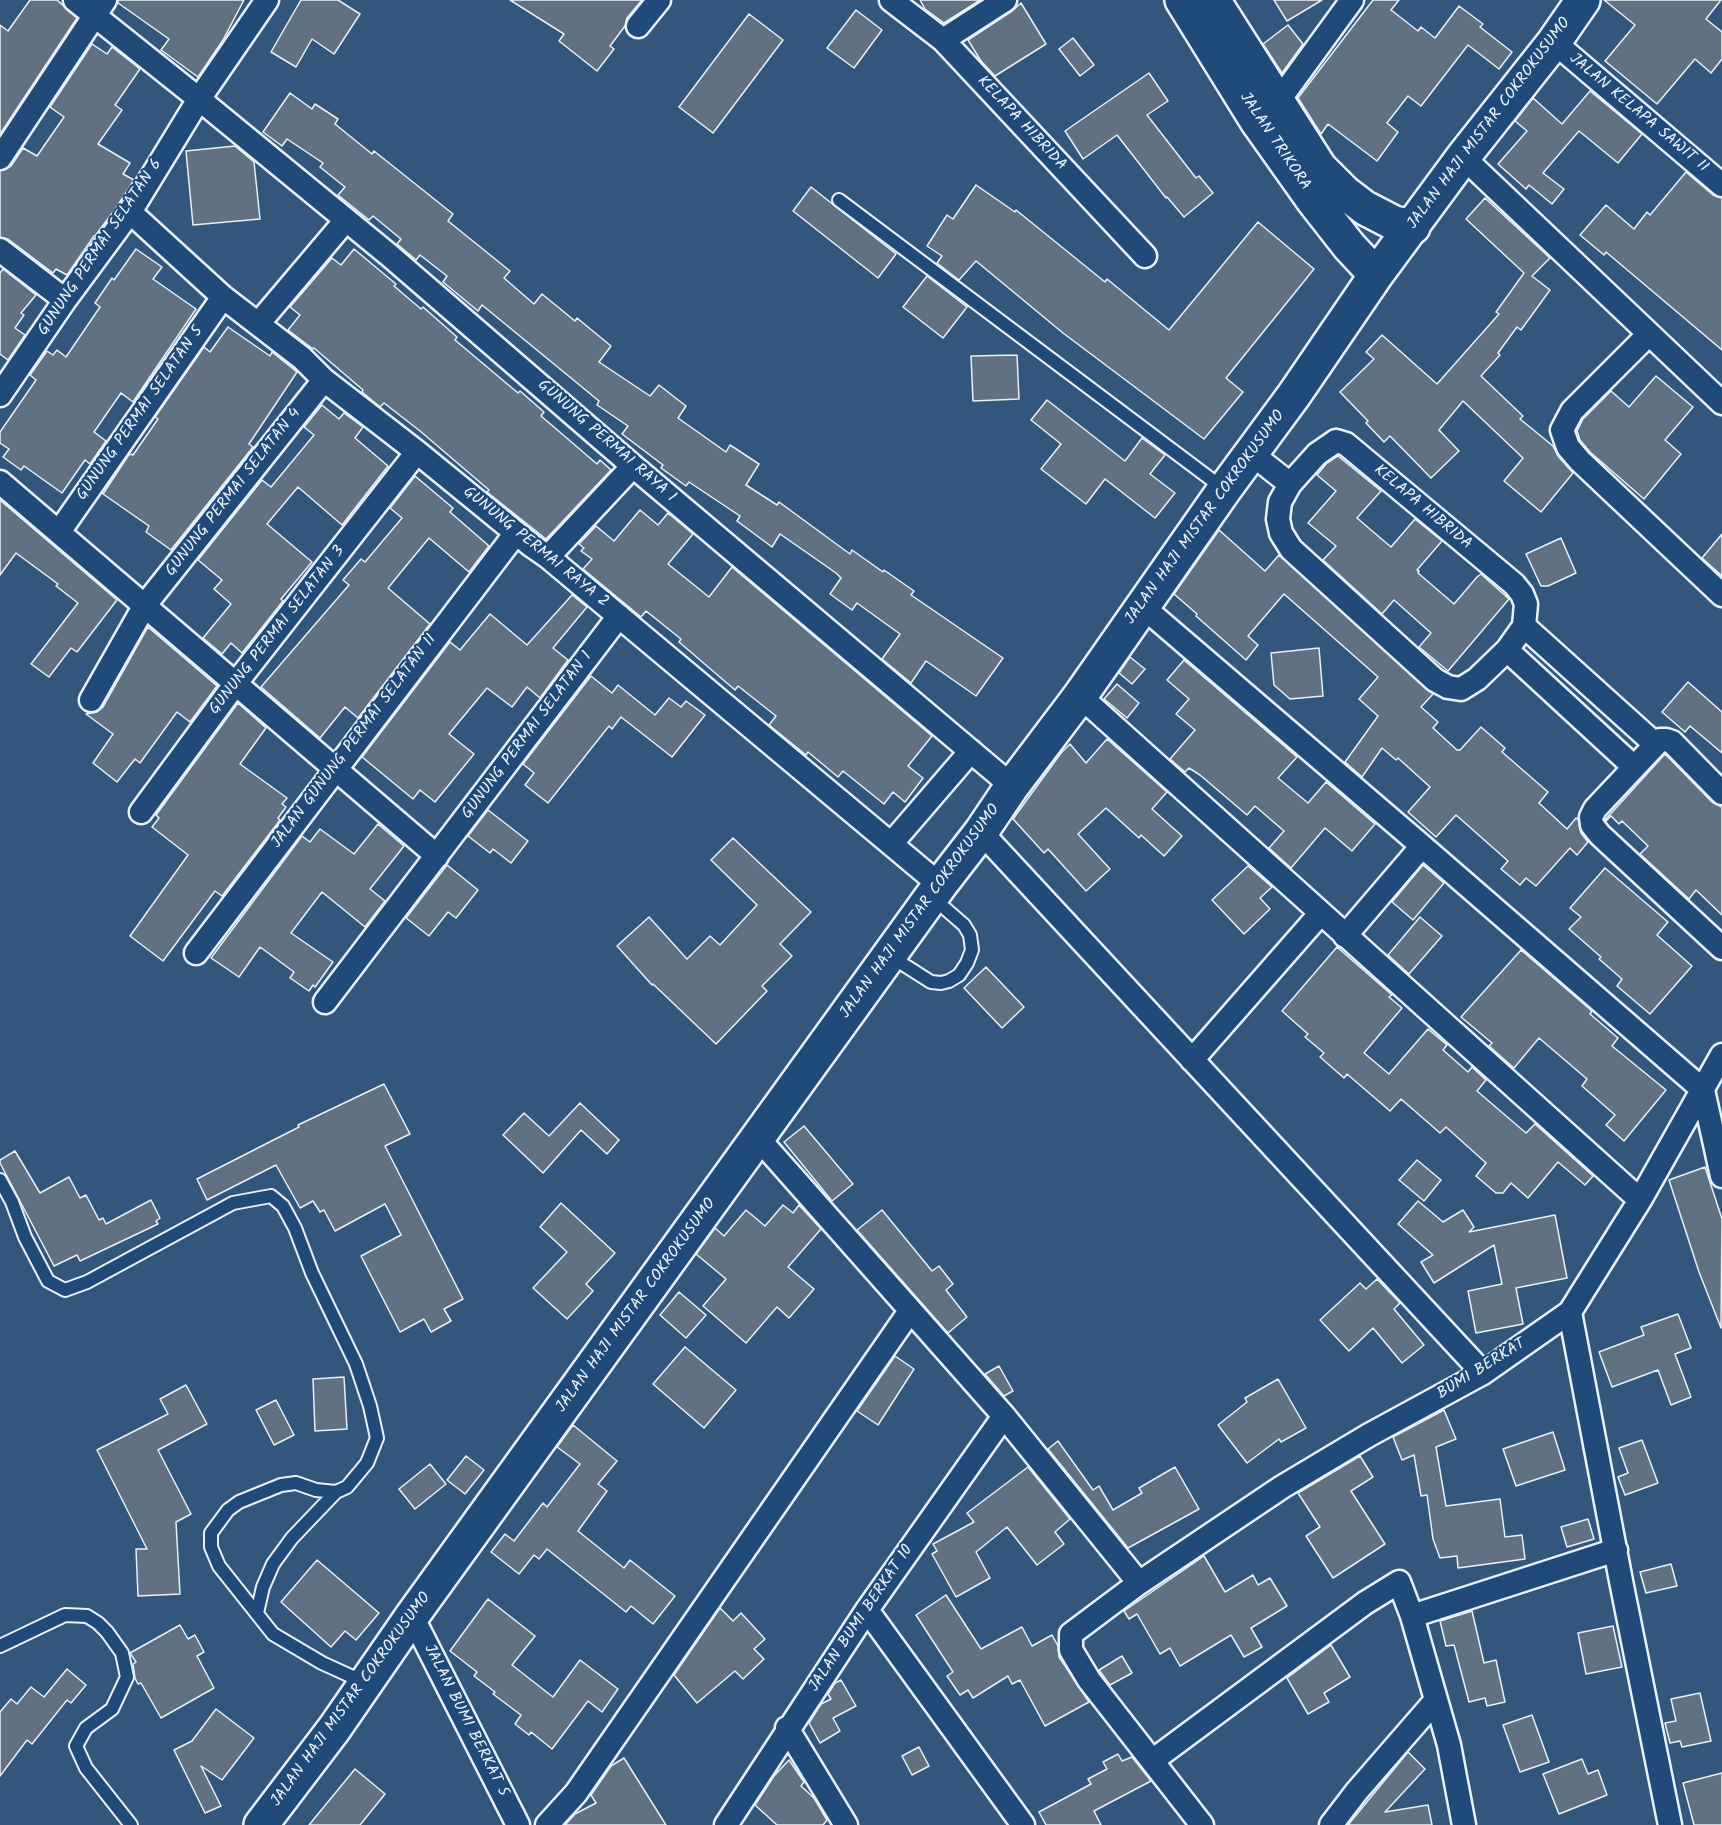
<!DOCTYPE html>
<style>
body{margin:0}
canvas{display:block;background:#33567c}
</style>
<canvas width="1722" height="1825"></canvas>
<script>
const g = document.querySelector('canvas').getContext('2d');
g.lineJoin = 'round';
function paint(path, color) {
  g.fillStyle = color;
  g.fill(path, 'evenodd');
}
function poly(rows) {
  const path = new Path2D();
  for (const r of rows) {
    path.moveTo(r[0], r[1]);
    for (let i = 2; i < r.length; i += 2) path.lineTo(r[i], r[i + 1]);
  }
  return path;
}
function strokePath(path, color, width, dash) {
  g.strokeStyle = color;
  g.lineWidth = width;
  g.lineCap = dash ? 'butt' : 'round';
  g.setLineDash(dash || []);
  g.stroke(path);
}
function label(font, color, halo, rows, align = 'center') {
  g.font = font + ' Kalam,sans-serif';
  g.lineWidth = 4.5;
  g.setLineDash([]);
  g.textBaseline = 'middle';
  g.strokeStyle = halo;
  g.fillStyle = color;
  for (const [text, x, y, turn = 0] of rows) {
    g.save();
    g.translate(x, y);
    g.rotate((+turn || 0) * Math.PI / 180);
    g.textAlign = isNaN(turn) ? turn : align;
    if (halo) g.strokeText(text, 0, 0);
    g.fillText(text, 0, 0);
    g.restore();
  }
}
const building = poly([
 [30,0,57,0,77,18,0,134,0,25,8,31,30,0],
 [118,0,244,0,223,40,198,77,161,50,169,39,118,3,118,0],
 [301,0,338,0,360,14,334,54,312,39,296,67,271,52,301,0],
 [510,0,642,0,627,18,625,26,610,46,614,49,597,71,559,41,564,34,510,0],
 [920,0,980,0,944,23,925,9,920,0],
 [1274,0,1322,0,1287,21,1274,0],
 [1373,0,1399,0,1391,10,1418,31,1421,27,1435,38,1459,6,1483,24,1480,27,1512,52,1499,69,1468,45,1421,106,1408,96,1387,123,1398,132,1377,161,1328,124,1321,134,1298,98,1373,0],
 [1604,0,1721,0,1706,19,1722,32,1722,59,1711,73,1695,59,1657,104,1605,61,1635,25,1604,0],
 [1021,3,1046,44,995,76,981,61,968,40,1012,11,1021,3],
 [856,10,882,30,854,68,827,48,856,10],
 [749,14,783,40,713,133,679,107,749,14],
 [1288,25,1303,44,1282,73,1263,44,1288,25],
 [1073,38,1094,65,1080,76,1059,49,1073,38],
 [92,44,107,54,112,47,140,69,115,105,122,110,98,144,130,163,123,174,134,180,116,208,95,236,94,236,67,275,56,269,53,273,8,239,0,237,0,171,11,166,23,148,37,156,64,117,50,107,92,44],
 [1149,73,1168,101,1147,115,1196,178,1199,176,1213,193,1184,217,1167,197,1166,198,1117,135,1083,159,1065,131,1149,73],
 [1590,91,1642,134,1618,163,1579,131,1543,173,1564,189,1552,204,1529,185,1526,189,1498,164,1527,131,1515,121,1533,98,1562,124,1590,91],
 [290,93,312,109,315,104,338,119,335,124,372,154,374,151,453,214,448,221,510,271,504,278,534,304,542,294,575,321,577,318,611,346,599,362,650,396,659,385,686,406,678,418,726,452,730,445,759,464,746,485,777,505,779,502,850,554,852,550,883,572,884,570,914,591,911,595,1003,658,976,696,926,661,911,683,882,659,900,634,857,603,852,610,830,594,841,578,836,573,780,534,772,547,737,521,740,516,689,482,686,486,661,468,663,465,622,434,628,426,597,405,599,401,482,305,478,311,443,282,447,276,420,255,416,260,397,244,401,239,373,216,369,220,338,195,345,187,320,167,323,163,287,139,282,146,263,132,290,93],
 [235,146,254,162,260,219,193,225,186,151,235,146],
 [1686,172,1713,195,1722,198,1722,350,1606,252,1604,255,1580,235,1606,205,1634,229,1647,212,1650,215,1686,172],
 [976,185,1015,212,1016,210,1105,282,1107,279,1169,330,1258,222,1314,269,1226,378,1243,392,1204,439,1063,333,976,261,959,280,937,263,942,256,927,246,947,215,953,219,976,185],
 [811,187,896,254,878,278,793,211,811,187],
 [1485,198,1550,258,1532,276,1550,290,1521,330,1517,327,1498,353,1500,355,1481,376,1523,416,1520,419,1553,446,1558,456,1573,473,1541,512,1504,481,1523,458,1463,401,1439,430,1459,451,1431,478,1390,436,1384,442,1366,423,1368,421,1340,392,1374,359,1366,352,1382,335,1437,384,1499,314,1496,312,1524,273,1466,219,1485,198],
 [136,249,162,267,153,279,196,309,133,402,121,393,94,432,106,441,90,464,85,460,62,493,24,466,21,470,3,457,9,449,0,443,0,432,36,380,30,375,47,351,53,355,57,350,66,357,100,307,95,303,112,278,114,280,136,249],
 [354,249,396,284,394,286,421,309,423,307,457,337,455,340,518,393,520,391,544,412,541,416,597,464,600,460,611,470,546,539,487,492,489,490,420,431,384,403,380,407,362,392,363,390,314,348,313,349,288,330,300,315,290,307,332,258,341,265,354,249],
 [3,269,36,295,21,313,24,315,15,328,25,335,8,360,0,354,0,273,3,269],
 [927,276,967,307,943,338,903,307,927,276],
 [228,327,270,356,272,352,297,372,249,444,253,447,171,550,146,532,149,526,103,494,128,456,131,454,133,455,158,419,155,417,204,347,210,352,228,327],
 [1017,355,1019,399,973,401,971,356,1017,355],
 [1656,376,1693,407,1665,440,1681,454,1644,499,1590,452,1580,440,1577,431,1583,419,1611,391,1629,407,1656,376],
 [1047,400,1125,461,1142,438,1165,455,1150,474,1175,493,1155,518,1105,479,1086,504,1041,469,1061,444,1031,420,1047,400],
 [322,405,339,419,344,413,363,427,355,438,388,466,342,525,298,487,267,524,312,562,281,599,283,601,242,653,231,643,222,654,203,638,231,604,214,589,222,580,198,560,262,480,271,487,314,435,304,427,322,405],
 [1338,456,1381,491,1357,518,1391,547,1415,519,1442,541,1417,570,1419,571,1418,573,1454,604,1477,577,1481,574,1509,599,1448,671,1419,647,1431,633,1394,600,1382,614,1323,560,1336,546,1308,523,1336,491,1317,475,1326,464,1338,456],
 [415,476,453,508,450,512,489,546,469,572,429,538,388,588,430,624,358,718,345,707,320,738,261,687,349,585,343,580,361,559,365,562,402,518,390,508,415,476],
 [0,500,117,600,77,652,71,648,49,677,31,664,78,603,56,586,58,584,16,553,0,575,0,500],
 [640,510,658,525,668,513,693,534,668,564,709,597,732,567,932,736,908,766,923,778,905,802,893,792,884,804,843,771,838,777,808,752,806,755,769,725,776,716,738,686,735,690,679,642,681,639,646,611,641,617,583,569,592,559,581,551,584,548,579,544,596,526,614,541,640,510],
 [1219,530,1265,571,1279,555,1433,694,1421,707,1438,722,1433,728,1457,750,1460,750,1481,727,1505,748,1502,752,1548,792,1539,803,1567,829,1576,818,1578,819,1581,833,1588,842,1577,855,1570,848,1536,886,1526,878,1520,885,1501,869,1508,861,1456,815,1436,837,1408,812,1430,787,1398,758,1396,760,1382,748,1362,777,1345,762,1378,716,1359,699,1378,677,1284,594,1248,636,1258,645,1246,660,1196,616,1197,614,1174,594,1219,530],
 [1722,534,1722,576,1702,558,1722,534],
 [1561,538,1576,573,1548,586,1541,586,1526,554,1561,538],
 [572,595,587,607,553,648,568,660,540,698,527,687,512,707,487,688,449,734,474,754,435,802,420,790,413,799,362,757,450,642,460,650,490,614,527,645,572,595],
 [148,627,217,686,190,722,177,712,140,763,135,759,117,782,93,763,113,734,86,714,97,712,103,707,148,627],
 [1319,648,1323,696,1290,699,1274,685,1271,653,1319,648],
 [1130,657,1145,669,1132,684,1119,673,1130,657],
 [1184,660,1297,757,1278,778,1308,803,1326,782,1375,824,1352,851,1325,828,1291,868,1269,848,1284,831,1255,806,1247,815,1200,775,1189,768,1185,772,1170,759,1195,730,1176,714,1189,699,1167,680,1184,660],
 [591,676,612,693,618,685,655,715,669,698,681,707,686,701,705,715,672,757,621,717,612,729,609,726,548,803,525,785,534,773,523,764,591,676],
 [1688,682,1722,712,1722,753,1690,726,1685,732,1662,712,1688,682],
 [1117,684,1139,703,1127,718,1104,699,1117,684],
 [238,703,266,728,240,764,287,798,282,804,286,807,278,818,280,820,222,896,215,891,163,961,130,936,188,855,152,827,159,818,156,815,238,703],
 [1107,739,1167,792,1152,809,1182,836,1164,856,1141,835,1139,838,1106,808,1078,834,1110,869,1086,891,1048,849,1044,853,1013,819,1061,753,1070,744,1086,763,1107,739],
 [1665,754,1712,802,1722,807,1722,915,1696,890,1689,899,1640,854,1648,846,1622,821,1619,824,1611,816,1606,821,1605,820,1665,754],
 [488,810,528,841,511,863,493,849,490,853,468,836,488,810],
 [378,824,404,846,370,889,385,901,365,927,322,892,291,933,333,962,315,987,313,985,309,991,290,978,294,972,260,947,239,977,211,958,302,836,310,842,320,829,354,854,378,824],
 [733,838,811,912,780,944,792,956,762,986,767,991,716,1044,653,984,652,985,617,946,649,917,687,959,710,936,720,945,757,905,711,860,733,838],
 [447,865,478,890,456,918,448,912,429,936,406,918,447,865],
 [1423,865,1444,883,1413,920,1392,902,1423,865],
 [1248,866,1272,887,1260,898,1270,909,1244,934,1212,900,1248,866],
 [1605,868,1668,922,1657,935,1692,966,1650,1014,1617,986,1622,979,1599,959,1601,957,1569,929,1581,917,1570,908,1605,868],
 [1420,917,1442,936,1409,974,1388,955,1420,917],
 [1337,947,1392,995,1389,997,1402,1008,1364,1053,1389,1074,1428,1029,1447,1045,1443,1050,1468,1072,1472,1067,1486,1080,1477,1091,1526,1133,1535,1124,1593,1176,1585,1185,1558,1162,1528,1198,1511,1183,1503,1193,1496,1193,1476,1176,1486,1163,1446,1127,1440,1133,1401,1099,1390,1111,1347,1074,1344,1078,1320,1057,1324,1053,1305,1037,1308,1034,1282,1011,1337,947],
 [1521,950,1592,1011,1590,1014,1618,1038,1612,1046,1666,1090,1624,1141,1606,1125,1615,1115,1582,1086,1587,1079,1539,1038,1514,1068,1489,1046,1492,1043,1461,1017,1521,950],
 [986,967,1024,1007,1002,1028,964,988,986,967],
 [384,1084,410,1134,385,1146,463,1299,444,1309,451,1321,431,1332,424,1319,400,1332,361,1256,401,1235,385,1204,335,1231,324,1210,320,1212,313,1201,300,1208,276,1165,207,1200,197,1179,299,1127,298,1125,384,1084],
 [580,1103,619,1140,607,1154,581,1130,543,1173,503,1135,524,1113,549,1136,580,1103],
 [804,1126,853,1184,832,1201,784,1142,804,1126],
 [15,1151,40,1193,69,1177,80,1198,86,1195,99,1220,103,1218,106,1224,151,1200,160,1218,156,1221,158,1224,80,1261,77,1255,54,1266,0,1163,0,1160,15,1151],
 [1417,1160,1441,1180,1424,1201,1399,1180,1417,1160],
 [1705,1167,1722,1219,1721,1328,1699,1272,1669,1180,1705,1167],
 [1418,1201,1443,1222,1463,1210,1474,1227,1469,1232,1555,1215,1567,1278,1516,1288,1523,1324,1476,1333,1468,1291,1502,1284,1494,1245,1434,1283,1421,1262,1433,1255,1398,1224,1418,1201],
 [561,1203,615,1253,586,1284,593,1291,567,1319,533,1288,567,1252,540,1227,561,1203],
 [783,1205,793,1213,799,1205,821,1229,788,1267,814,1289,789,1318,777,1307,746,1343,703,1306,726,1279,696,1254,715,1228,724,1236,746,1210,765,1226,783,1205],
 [882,1210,932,1271,939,1266,953,1284,946,1290,967,1317,948,1333,857,1230,882,1210],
 [1377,1279,1400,1303,1394,1309,1424,1345,1402,1363,1373,1328,1349,1351,1320,1320,1360,1283,1366,1289,1377,1279],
 [679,1292,706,1315,686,1338,660,1315,679,1292],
 [1678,1314,1691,1348,1675,1354,1691,1397,1671,1405,1658,1370,1612,1387,1599,1352,1644,1335,1641,1327,1678,1314],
 [685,1347,736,1390,704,1428,653,1384,685,1347],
 [895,1356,914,1369,878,1425,857,1411,895,1356],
 [999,1366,1013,1391,1004,1396,985,1374,999,1366],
 [344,1377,347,1429,315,1431,313,1379,344,1377],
 [1278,1379,1306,1428,1281,1442,1279,1439,1247,1463,1218,1425,1247,1402,1245,1398,1278,1379],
 [186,1385,207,1424,158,1450,191,1514,176,1522,180,1594,138,1596,136,1549,147,1549,97,1450,168,1414,160,1399,186,1385],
 [276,1400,294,1435,274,1445,256,1410,276,1400],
 [1444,1410,1456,1439,1436,1447,1446,1506,1500,1499,1505,1537,1522,1535,1525,1559,1458,1568,1457,1556,1440,1558,1433,1539,1427,1495,1421,1496,1414,1455,1402,1460,1393,1437,1444,1410],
 [573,1425,617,1461,598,1484,607,1491,578,1531,624,1568,630,1560,675,1596,653,1624,631,1606,626,1612,547,1549,539,1559,534,1555,519,1574,491,1552,505,1534,514,1541,543,1503,547,1507,580,1464,557,1447,573,1425],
 [1553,1432,1565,1470,1516,1486,1503,1449,1553,1432],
 [1642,1440,1658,1483,1625,1495,1618,1477,1628,1473,1619,1448,1642,1440],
 [1058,1441,1093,1490,1099,1486,1113,1510,1142,1493,1139,1488,1175,1467,1199,1509,1128,1548,1048,1449,1058,1441],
 [466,1456,484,1470,465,1494,447,1480,466,1456],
 [1360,1456,1373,1477,1351,1491,1385,1544,1333,1578,1306,1536,1320,1527,1298,1493,1360,1456],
 [430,1464,446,1484,415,1509,399,1489,430,1464],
 [1028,1467,1070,1519,1055,1532,1064,1544,1037,1565,1007,1527,976,1552,990,1578,956,1597,932,1554,937,1551,933,1544,974,1522,967,1513,1028,1467],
 [1588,1519,1594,1539,1567,1547,1561,1527,1588,1519],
 [1204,1556,1225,1592,1253,1575,1258,1585,1270,1578,1287,1606,1251,1628,1262,1647,1244,1657,1231,1635,1180,1666,1170,1648,1160,1654,1137,1614,1129,1619,1124,1611,1204,1556],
 [317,1560,379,1613,356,1640,345,1631,331,1647,281,1602,317,1560],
 [1671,1564,1677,1586,1646,1593,1640,1572,1671,1564],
 [946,1595,981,1649,1022,1627,1032,1646,1052,1635,1058,1646,1059,1657,1089,1702,1045,1726,1020,1680,1012,1684,1008,1676,973,1698,968,1690,960,1695,947,1676,953,1672,916,1615,946,1595],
 [488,1599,535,1636,512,1665,553,1697,580,1660,618,1689,602,1712,588,1701,552,1749,531,1732,529,1735,515,1724,521,1715,493,1694,495,1692,474,1676,477,1672,450,1651,488,1599],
 [720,1608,733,1621,741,1613,765,1639,754,1649,764,1659,743,1679,735,1671,697,1703,674,1675,720,1608],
 [1472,1611,1484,1663,1496,1660,1505,1702,1487,1706,1485,1698,1469,1702,1454,1645,1446,1646,1440,1621,1472,1611],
 [180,1625,188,1639,195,1635,204,1652,197,1656,214,1688,161,1718,141,1683,138,1684,135,1678,133,1664,136,1662,130,1653,180,1625],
 [1613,1626,1622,1667,1586,1674,1578,1633,1613,1626],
 [1331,1645,1350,1677,1324,1693,1329,1702,1308,1714,1287,1678,1331,1645],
 [1122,1656,1132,1673,1110,1685,1099,1670,1122,1656],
 [67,1669,86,1685,71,1703,67,1700,32,1744,27,1740,0,1776,0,1712,11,1699,17,1704,31,1687,44,1697,67,1669],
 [841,1680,856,1706,833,1718,840,1731,820,1743,809,1723,821,1704,831,1699,828,1694,835,1683,841,1680],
 [1700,1693,1711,1741,1682,1747,1680,1741,1670,1743,1665,1723,1676,1721,1671,1699,1700,1693],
 [216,1709,254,1738,222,1780,201,1766,221,1806,205,1813,174,1750,192,1741,216,1709],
 [1532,1715,1549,1762,1520,1772,1503,1725,1532,1715],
 [919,1747,929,1766,912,1775,902,1756,919,1747],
 [1408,1752,1425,1769,1385,1812,1428,1805,1432,1825,1348,1825,1408,1752],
 [1118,1754,1122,1761,1132,1757,1151,1781,1094,1811,1101,1825,1046,1825,1039,1812,1091,1784,1088,1779,1107,1769,1103,1762,1118,1754],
 [624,1758,666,1825,565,1825,575,1814,596,1803,591,1795,611,1766,624,1758],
 [1582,1759,1588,1774,1598,1770,1607,1795,1559,1814,1543,1774,1582,1759],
 [789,1760,804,1782,801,1786,814,1798,827,1820,823,1825,777,1825,755,1805,774,1776,789,1760],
 [355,1769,385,1794,360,1825,309,1825,355,1769],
 [1722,1773,1722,1825,1694,1825,1683,1783,1722,1773]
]);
const service = poly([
 [839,200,1224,489],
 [890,956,931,982,941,983,949,981,959,975,967,963,972,950,970,935,964,925,933,898],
 [0,1180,12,1202,25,1237,48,1281,65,1290,87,1282,233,1203,271,1196,283,1206,295,1228,312,1273,356,1364,370,1406,377,1438,367,1463,347,1487,336,1492,316,1490,296,1483,281,1485,239,1502,228,1510,211,1533,211,1547,219,1566,273,1634,322,1663,366,1683],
 [257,1613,263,1587,273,1564,292,1538,336,1492],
 [0,1646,65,1615,87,1616,98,1623,107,1632,122,1653,127,1677,112,1709,86,1728,76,1746,86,1768,131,1825]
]);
const minor = poly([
 [75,0,199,99,389,255,633,466,1012,786],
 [891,0,943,40,1145,256],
 [638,26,659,0],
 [943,40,1005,0],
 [1554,42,1722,185],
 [1277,103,1352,0],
 [1463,157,1722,403],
 [0,158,105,0],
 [130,212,223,297,302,358,324,380,417,452,532,546,548,557,940,885],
 [0,250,65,300],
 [258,324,346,220],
 [1649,334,1572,411,1562,430,1568,447,1580,461,1722,595],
 [0,395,65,300,130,212,199,99,267,0],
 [1336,441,1346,444,1514,584,1522,594,1526,604,1524,626,1507,650,1477,679,1461,689,1448,687,1435,680,1291,549,1281,533,1278,519,1280,502,1290,484,1317,454,1336,441],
 [1252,454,1290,484],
 [0,482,437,856],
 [59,532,223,297],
 [548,557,633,466],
 [1142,606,1422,846,1703,1090,1722,1176],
 [1524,626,1655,744],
 [1507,650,1634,767],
 [1080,696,1640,1200],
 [91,700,145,605,324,380],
 [1722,793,1672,742,1666,740,1660,740,1595,809,1591,817,1592,825,1600,835,1722,948],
 [141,812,236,683,417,452],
 [981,832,1483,1373],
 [891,844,971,751],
 [1345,936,1422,846],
 [196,953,516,533],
 [325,1002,619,616],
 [1192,1060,1320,914],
 [758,1138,1004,1416,1139,1583],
 [1570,1312,1621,1581,1670,1825],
 [867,1610,1023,1825],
 [412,1616,518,1825],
 [1412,1616,1616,1550],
 [787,1728,846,1825],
 [1152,1761,1365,1603,1399,1582,1412,1616,1449,1745,1464,1825],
 [547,1825,576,1793,910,1311],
 [726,1825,867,1610,1004,1416],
 [1202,1825,1089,1680,1071,1650,1071,1634,1139,1583,1282,1487,1369,1435,1483,1373,1570,1312,1640,1200,1722,1055],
 [1331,1825,1357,1791,1436,1700]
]);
const primary = poly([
 [1182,0,1257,121,1313,200,1349,246,1376,275],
 [1213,0,1320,168,1344,192,1365,208,1394,223,1413,227],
 [261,1825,334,1729,412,1616,940,885,981,832,1012,786,1080,696,1224,490,1294,395,1376,275,1463,157,1554,42,1583,0]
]);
const streetNames = [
 ["JALAN KELAPA SAWIT II",1638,114,40],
 ["KELAPA HIBRIDA",1021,124,47],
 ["JALAN HAJI MISTAR COKROKUSUMO",1490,124,-53],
 ["JALAN TRIKORA",1274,142,56],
 ["GUNUNG PERMAI SELATAN 6",101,248,-56],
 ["GUNUNG PERMAI SELATAN 5",141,414,-55],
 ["GUNUNG PERMAI RAYA 1",606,442,41],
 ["GUNUNG PERMAI SELATAN 4",234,493,-52],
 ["KELAPA HIBRIDA",1422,508,40],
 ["JALAN HAJI MISTAR COKROKUSUMO",1206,518,-54],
 ["GUNUNG PERMAI RAYA 2",535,548,39],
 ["GUNUNG PERMAI SELATAN 3",278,631,-52],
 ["GUNUNG PERMAI SELATAN 1",528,736,-53],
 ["JALAN GUNUNG PERMAI SELATAN II",355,742,-53],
 ["JALAN HAJI MISTAR COKROKUSUMO",921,912,-54],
 ["JALAN HAJI MISTAR COKROKUSUMO",637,1306,-54],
 ["BUMI BERKAT",1482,1370,-32],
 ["JALAN BUMI BERKAT 10",862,1619,-56],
 ["JALAN HAJI MISTAR COKROKUSUMO",352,1700,-54],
 ["JALAN BUMI BERKAT 5",465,1721,63]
];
paint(building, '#617181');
strokePath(building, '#e8f1f8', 1.5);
strokePath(service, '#e8f1f8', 16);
strokePath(minor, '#e8f1f8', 27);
strokePath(primary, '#e8f1f8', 38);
strokePath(service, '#1f4a7a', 12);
strokePath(minor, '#1f4a7a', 22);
strokePath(primary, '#1f4a7a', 33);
label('16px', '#e8f1f8', '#1f4a7a', streetNames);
</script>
